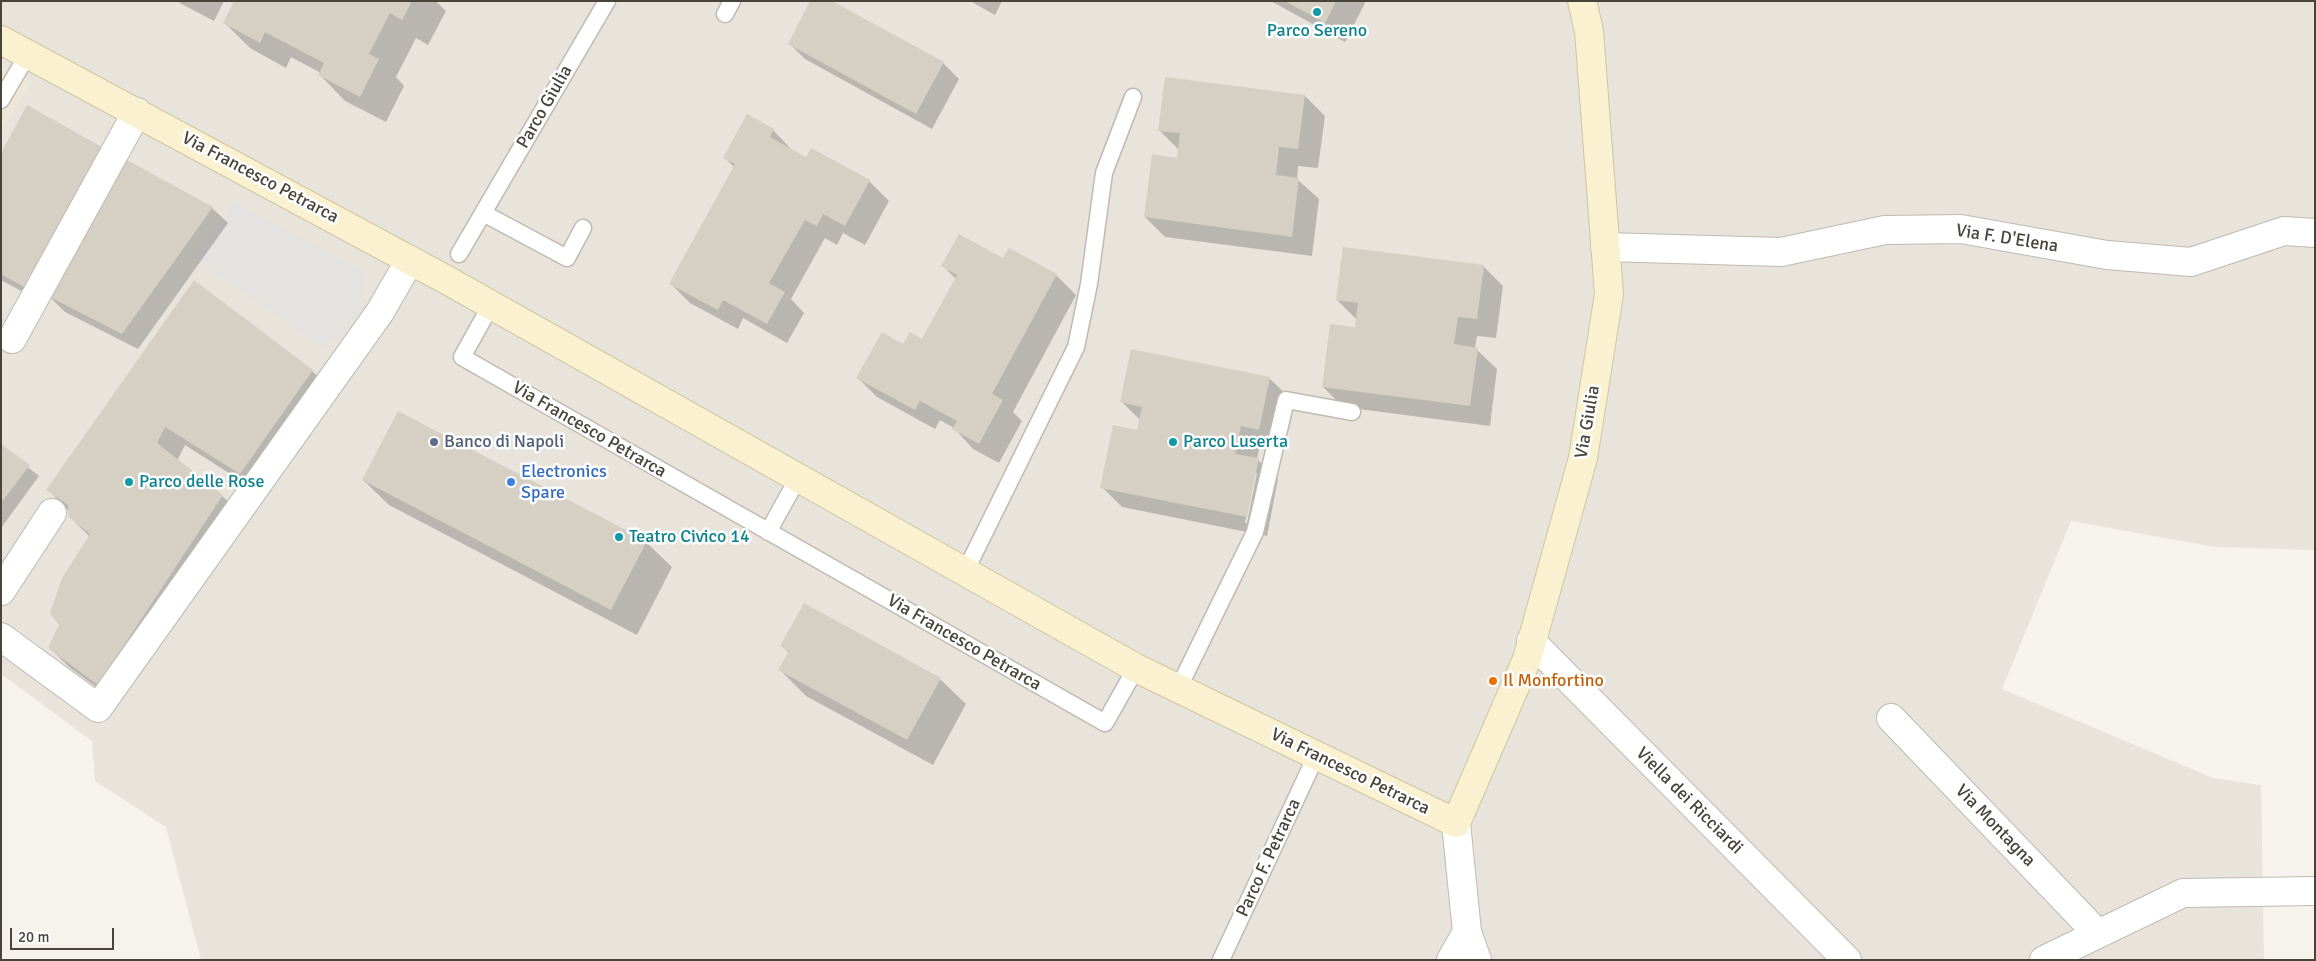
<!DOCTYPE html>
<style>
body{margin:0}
#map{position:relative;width:2316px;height:961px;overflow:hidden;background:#f5f3ec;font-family:Signika,sans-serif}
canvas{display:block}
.frame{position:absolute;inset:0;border:2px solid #49443a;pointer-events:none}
.scale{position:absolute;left:10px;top:928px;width:104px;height:22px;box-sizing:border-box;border:2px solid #49443a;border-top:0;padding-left:6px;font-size:15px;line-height:18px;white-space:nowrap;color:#49443a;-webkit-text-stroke:4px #fff;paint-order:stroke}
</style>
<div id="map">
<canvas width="2316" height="961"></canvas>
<div class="frame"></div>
<div class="scale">20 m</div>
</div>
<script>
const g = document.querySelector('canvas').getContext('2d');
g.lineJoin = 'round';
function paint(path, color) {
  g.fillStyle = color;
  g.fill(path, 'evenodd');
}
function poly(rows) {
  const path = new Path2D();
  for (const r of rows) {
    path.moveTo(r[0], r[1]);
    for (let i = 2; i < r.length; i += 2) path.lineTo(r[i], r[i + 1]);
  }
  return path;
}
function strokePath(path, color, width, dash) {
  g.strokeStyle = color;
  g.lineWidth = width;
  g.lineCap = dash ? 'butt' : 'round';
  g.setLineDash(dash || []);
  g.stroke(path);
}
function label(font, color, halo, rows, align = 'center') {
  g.font = font + ' Signika,sans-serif';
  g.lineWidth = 5;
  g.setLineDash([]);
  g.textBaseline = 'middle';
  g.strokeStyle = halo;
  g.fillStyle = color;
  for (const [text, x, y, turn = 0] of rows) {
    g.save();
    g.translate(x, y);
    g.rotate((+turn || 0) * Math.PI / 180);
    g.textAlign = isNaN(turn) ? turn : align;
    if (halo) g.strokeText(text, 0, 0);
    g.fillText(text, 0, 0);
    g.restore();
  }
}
const residential = poly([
 [1,1,2315,1,2315,550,2215,547,2071,521,2002,689,2213,778,2261,785,2264,960,201,960,166,827,95,781,92,741,1,674]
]);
const education = poly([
 [1,64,32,81,1,133]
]);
const parking = poly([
 [235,202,364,272,361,305,372,307,323,347,194,258]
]);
const shadow = poly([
 [176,1,224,1,214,21],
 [235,1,337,1,342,4,343,1,436,1,446,11,428,45,416,38,396,77,404,86,386,122,345,101,320,75,321,73,291,57,286,68,250,48,224,22],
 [829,1,943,63,959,79,932,129,805,59,789,43],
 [970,1,1002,1,995,15],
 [1271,1,1366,1,1345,42],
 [1305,96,1325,116,1318,168,1298,166,1297,179,1319,199,1312,256,1165,237,1145,217,1178,159,1179,150,1159,130],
 [773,130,793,151,807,159,812,150,869,181,889,201,865,245,843,233,837,245,825,238,791,299,804,313,787,343,743,318,738,329,690,303,670,283,734,167,725,158],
 [1,155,212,208,228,223,138,349,65,312,51,298,47,305,1,280],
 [1009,249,1057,276,1076,295,1013,412,1022,421,999,463,973,449,954,428,940,420,935,429,877,397,858,378,903,346,922,340,956,279,943,266,1003,260],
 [1483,266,1503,286,1496,338,1477,336,1475,348,1497,369,1490,426,1343,407,1323,387,1356,329,1357,320,1337,300],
 [194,282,312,371,332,390,260,493,185,445,177,461,222,496,242,515,118,703,69,667,49,647,60,624,90,537,70,517,70,512,48,490],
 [1269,378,1289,397,1279,449,1260,445,1257,459,1278,479,1267,536,1122,507,1102,487,1138,431,1140,420,1122,402],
 [1255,473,1257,473,1247,523,1245,523],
 [1,446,39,476,1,528],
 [363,480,646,542,672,567,637,635,389,505],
 [782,646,940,679,966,704,933,765,806,696,780,670,789,653]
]);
const building = poly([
 [234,1,341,2,412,1,402,20,390,13,369,54,379,59,360,97,318,75,324,63,265,32,260,43,223,23],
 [810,1,832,1,944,62,916,114,788,44],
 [1285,1,1336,1,1325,23],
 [1165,77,1305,95,1298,149,1279,147,1276,175,1299,178,1292,237,1144,217,1152,154,1177,158,1180,133,1158,131],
 [27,105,109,151,31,291,1,274,1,153],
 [747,114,774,129,770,137,806,157,811,148,870,180,845,226,823,214,817,226,805,220,769,283,785,292,767,324,723,300,718,310,669,284,735,164,723,158],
 [125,159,213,207,122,334,48,296],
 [959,234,1003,258,1009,248,1057,274,992,394,1003,400,979,444,952,429,957,421,920,401,915,410,856,378,882,332,903,344,910,332,922,339,957,275,941,266],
 [1343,247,1484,265,1477,319,1458,317,1454,344,1478,348,1470,406,1322,387,1330,324,1355,327,1358,303,1336,300],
 [194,280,313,370,240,474,165,427,157,443,223,495,98,685,48,648,59,625,50,613,62,578,90,534,69,517,68,505,46,490],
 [1131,349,1270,377,1259,430,1241,426,1235,454,1259,458,1247,517,1100,488,1113,425,1137,430,1142,407,1120,402],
 [398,411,647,541,611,610,362,480],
 [1,444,30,465,1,503],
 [804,603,941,678,907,740,778,670,789,651,780,646]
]);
const lane = poly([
 [725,14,732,1],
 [1,100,28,54],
 [483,213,567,258,583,228],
 [459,254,607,1],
 [491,305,462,357,1105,723,1136,668],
 [768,532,798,478],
 [965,572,1076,347,1089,284,1104,173,1133,97],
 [1178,689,1255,532,1286,400,1352,412],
 [1221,960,1316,756]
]);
const street = poly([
 [1605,247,1781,252,1885,230,1961,229,2107,255,2191,262,2284,231,2315,233],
 [12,339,137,112],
 [1,591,52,513],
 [1,637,98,708,380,312,410,260],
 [1531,641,1847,960],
 [1891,718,2098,934],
 [1456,823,1467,932,1477,960],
 [1451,960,1467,932],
 [2044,960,2183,893,2315,891]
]);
const secondary = poly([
 [1,40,445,279,1136,668,1456,823,1527,659,1583,458,1609,294,1589,31,1582,1]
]);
const markers = [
 [1317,12,5,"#0f9aa8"],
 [434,442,5,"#5c6f8a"],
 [1173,442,5,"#0f9aa8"],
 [129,482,5,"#0f9aa8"],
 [511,482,5,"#3f7fe0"],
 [619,537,5,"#0f9aa8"],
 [1493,681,5,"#e8710a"]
];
const cultureNames = [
 ["Parco Sereno",1317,31,"center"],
 ["Parco Luserta",1183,442],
 ["Parco delle Rose",139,482],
 ["Teatro Civico 14",629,537]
];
const streetNames = [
 ["Parco Giulia",545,107,-60],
 ["Via Francesco Petrarca",260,178,28],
 ["Via F. D'Elena",2007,239,9],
 ["Via Giulia",1588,422,-80],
 ["Via Francesco Petrarca",589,430,30],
 ["Via Francesco Petrarca",964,643,30],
 ["Via Francesco Petrarca",1350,772,26],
 ["Viella dei Ricciardi",1689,801,45],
 ["Via Montagna",1995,826,46],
 ["Parco F. Petrarca",1269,858,-65]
];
const serviceNames = [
 ["Banco di Napoli",444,442]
];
const shopNames = [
 ["Electronics",521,472],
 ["Spare",521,493]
];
const foodNames = [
 ["Il Monfortino",1503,681]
];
paint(residential, '#e8e4db');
paint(education, '#ece7d8');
paint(parking, '#e4e3e0');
paint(shadow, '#0003');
paint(building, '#d6cfc3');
strokePath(lane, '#c0bab0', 19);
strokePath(street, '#c0bab0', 30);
strokePath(secondary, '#d0c5a0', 30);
strokePath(lane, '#fff', 16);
strokePath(street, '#fff', 28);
strokePath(secondary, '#faf1d1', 28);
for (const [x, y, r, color] of markers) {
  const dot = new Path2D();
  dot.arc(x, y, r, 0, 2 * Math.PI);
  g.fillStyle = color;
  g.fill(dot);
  strokePath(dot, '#fff', 2);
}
label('18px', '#0d838f', '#fff', cultureNames, 'left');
label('18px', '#49443a', '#fff', streetNames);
label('18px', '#4e5e75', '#fff', serviceNames, 'left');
label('18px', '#366cbe', '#fff', shopNames, 'left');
label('18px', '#c56008', '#fff', foodNames, 'left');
</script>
